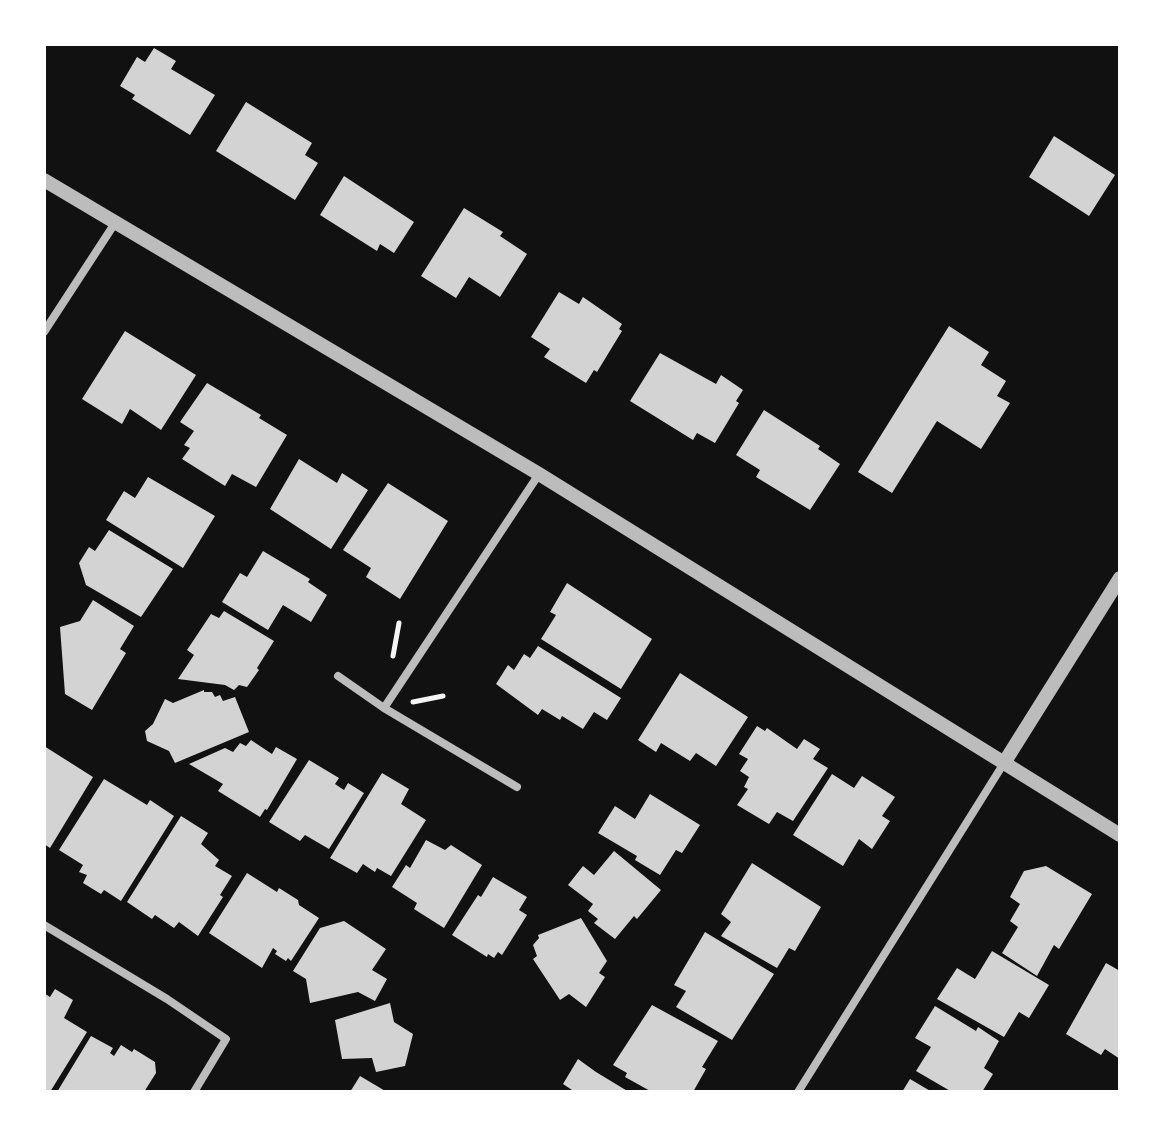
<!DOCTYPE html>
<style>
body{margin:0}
#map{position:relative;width:1164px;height:1136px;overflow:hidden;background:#111;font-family:"Work Sans",sans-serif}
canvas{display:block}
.frame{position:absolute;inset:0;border:46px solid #fff;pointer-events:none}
</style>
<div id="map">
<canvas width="1164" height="1136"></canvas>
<div class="frame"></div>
</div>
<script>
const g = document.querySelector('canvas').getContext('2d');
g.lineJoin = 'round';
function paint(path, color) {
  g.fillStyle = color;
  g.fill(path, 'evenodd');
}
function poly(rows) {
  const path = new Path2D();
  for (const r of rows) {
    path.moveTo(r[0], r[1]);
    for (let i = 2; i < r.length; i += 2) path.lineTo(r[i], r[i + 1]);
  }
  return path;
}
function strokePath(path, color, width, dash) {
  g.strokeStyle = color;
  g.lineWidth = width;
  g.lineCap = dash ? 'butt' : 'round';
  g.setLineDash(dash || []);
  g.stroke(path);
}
const building = poly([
 [154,48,176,61,171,69,215,95,190,135,132,99,135,95,120,86,137,57,145,62],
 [246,102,312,143,305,155,318,163,295,200,216,151],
 [1054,136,1115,175,1089,216,1029,177],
 [344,176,414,222,394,253,380,244,377,251,320,215],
 [464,208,503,232,500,236,527,254,500,297,469,277,456,298,421,276],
 [559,292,579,304,583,297,622,324,619,329,622,331,597,372,594,370,586,383,544,357,550,349,531,337],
 [949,326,989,352,981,365,1006,381,997,396,1010,403,981,449,937,421,892,493,858,472],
 [125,331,196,375,161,430,130,409,122,424,82,399],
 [660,353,716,384,721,375,743,390,736,401,739,403,715,443,697,433,693,440,630,401],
 [207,383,261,415,259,418,287,435,256,487,232,474,225,486,182,459,190,448,184,445,194,431,180,422],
 [764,410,820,446,818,449,840,464,810,510,756,477,760,470,736,455],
 [299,459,337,483,342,473,368,490,331,549,270,509],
 [148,477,215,516,183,568,106,520,124,491,135,498],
 [388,483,448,521,400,599,366,577,371,568,343,550],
 [109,530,173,569,141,617,86,585,79,563,89,547,95,551],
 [263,551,310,579,308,582,327,595,311,622,283,605,268,630,222,602,240,573,247,577],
 [567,583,652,639,621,689,541,639,556,615,550,612],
 [93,600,134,626,120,649,126,653,92,710,65,694,60,627,80,621],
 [224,611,274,641,257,668,259,670,247,687,239,685,234,690,225,685,178,679,194,655,187,650,211,614,219,618],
 [538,646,621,698,607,720,594,712,583,729,562,716,560,720,542,709,538,715,496,684,508,665,514,670,524,654,530,658],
 [680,673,748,717,716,766,696,753,690,761,661,743,656,752,638,740],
 [204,690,204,692,212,692,215,697,220,695,223,701,235,697,249,732,175,763,169,751,147,741,145,731,153,724,165,699,173,703],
 [757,726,765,731,767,728,797,749,804,739,820,749,813,759,828,768,793,821,777,812,769,824,737,805,748,789,744,787,749,777,740,771,748,759,739,754],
 [251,740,272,754,276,747,297,759,267,810,265,809,260,817,218,791,223,784,189,764,225,748,233,752,240,743,246,746],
 [44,746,93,777,50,848,44,844],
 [309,760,339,778,335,784,344,790,348,783,364,793,329,849,305,835,300,841,269,822],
 [382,773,409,789,401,804,426,820,391,876,377,868,375,872,363,864,357,873,330,858],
 [832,774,854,788,862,776,895,797,882,816,890,821,872,849,859,839,843,866,793,835],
 [104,779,147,805,150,800,174,816,121,901,104,890,101,894,83,883,87,875,79,872,83,865,59,850],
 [650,794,700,825,682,853,676,850,660,875,635,860,637,856,598,833,615,806,635,819],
 [181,816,208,833,201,844,219,860,215,866,232,876,220,895,223,897,198,936,179,922,174,928,155,915,152,919,127,902],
 [426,840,445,850,451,845,482,865,444,928,414,909,417,903,392,887,406,865,410,868],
 [614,851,661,890,637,919,634,916,615,939,594,923,598,919,588,911,593,904,568,885,583,866,594,875],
 [752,863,821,907,795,951,789,948,777,968,721,936,731,922,721,914],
 [1046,866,1092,894,1059,949,1054,945,1037,976,1002,953,1018,927,1010,921,1020,904,1010,897,1024,871],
 [247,873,277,892,279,888,298,900,299,905,319,918,291,961,288,958,286,961,275,954,277,951,273,948,262,968,209,933],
 [493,877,527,897,519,910,527,915,502,955,498,952,494,958,488,954,487,957,452,935,478,895,481,897],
 [581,918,607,961,599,973,605,977,586,1007,569,994,560,1000,533,959,537,956,533,945,539,938,538,935],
 [344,921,386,949,372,970,387,979,375,1001,358,992,310,1003,306,979,293,971,320,928],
 [705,932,774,974,732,1040,676,1007,686,991,674,985],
 [992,951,1049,985,1029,1018,1019,1012,1004,1037,937,999,957,968,975,979],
 [1106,963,1120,971,1120,1059,1105,1049,1101,1055,1066,1034],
 [55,989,73,1000,64,1018,87,1032,50,1092,44,1092,44,993,50,997],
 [390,1003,394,1022,413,1034,405,1066,376,1072,372,1058,342,1059,335,1020],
 [652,1005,718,1041,702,1067,706,1069,693,1092,652,1092,625,1077,627,1073,613,1065],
 [935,1006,976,1031,978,1027,999,1041,984,1068,993,1074,982,1092,952,1092,916,1071,931,1047,915,1038],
 [91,1036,113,1048,110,1053,114,1056,121,1045,132,1052,134,1049,155,1062,156,1073,144,1092,57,1092],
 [578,1059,596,1072,629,1092,575,1092,563,1084],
 [360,1076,387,1092,350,1092],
 [910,1079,932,1092,902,1092]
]);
const path = poly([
 [393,656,399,623],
 [413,702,443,696]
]);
const minor = poly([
 [44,332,115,223],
 [338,676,384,708,517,787],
 [384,708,539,474],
 [44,925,167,999,226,1039,194,1092],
 [798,1092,1004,763]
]);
const tertiary = poly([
 [44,180,539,474,1120,835],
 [1004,763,1120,578]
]);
paint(building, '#d3d3d3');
strokePath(path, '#f5f5f5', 5);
strokePath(minor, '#bcbcbc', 8);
strokePath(tertiary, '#bcbcbc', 14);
</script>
